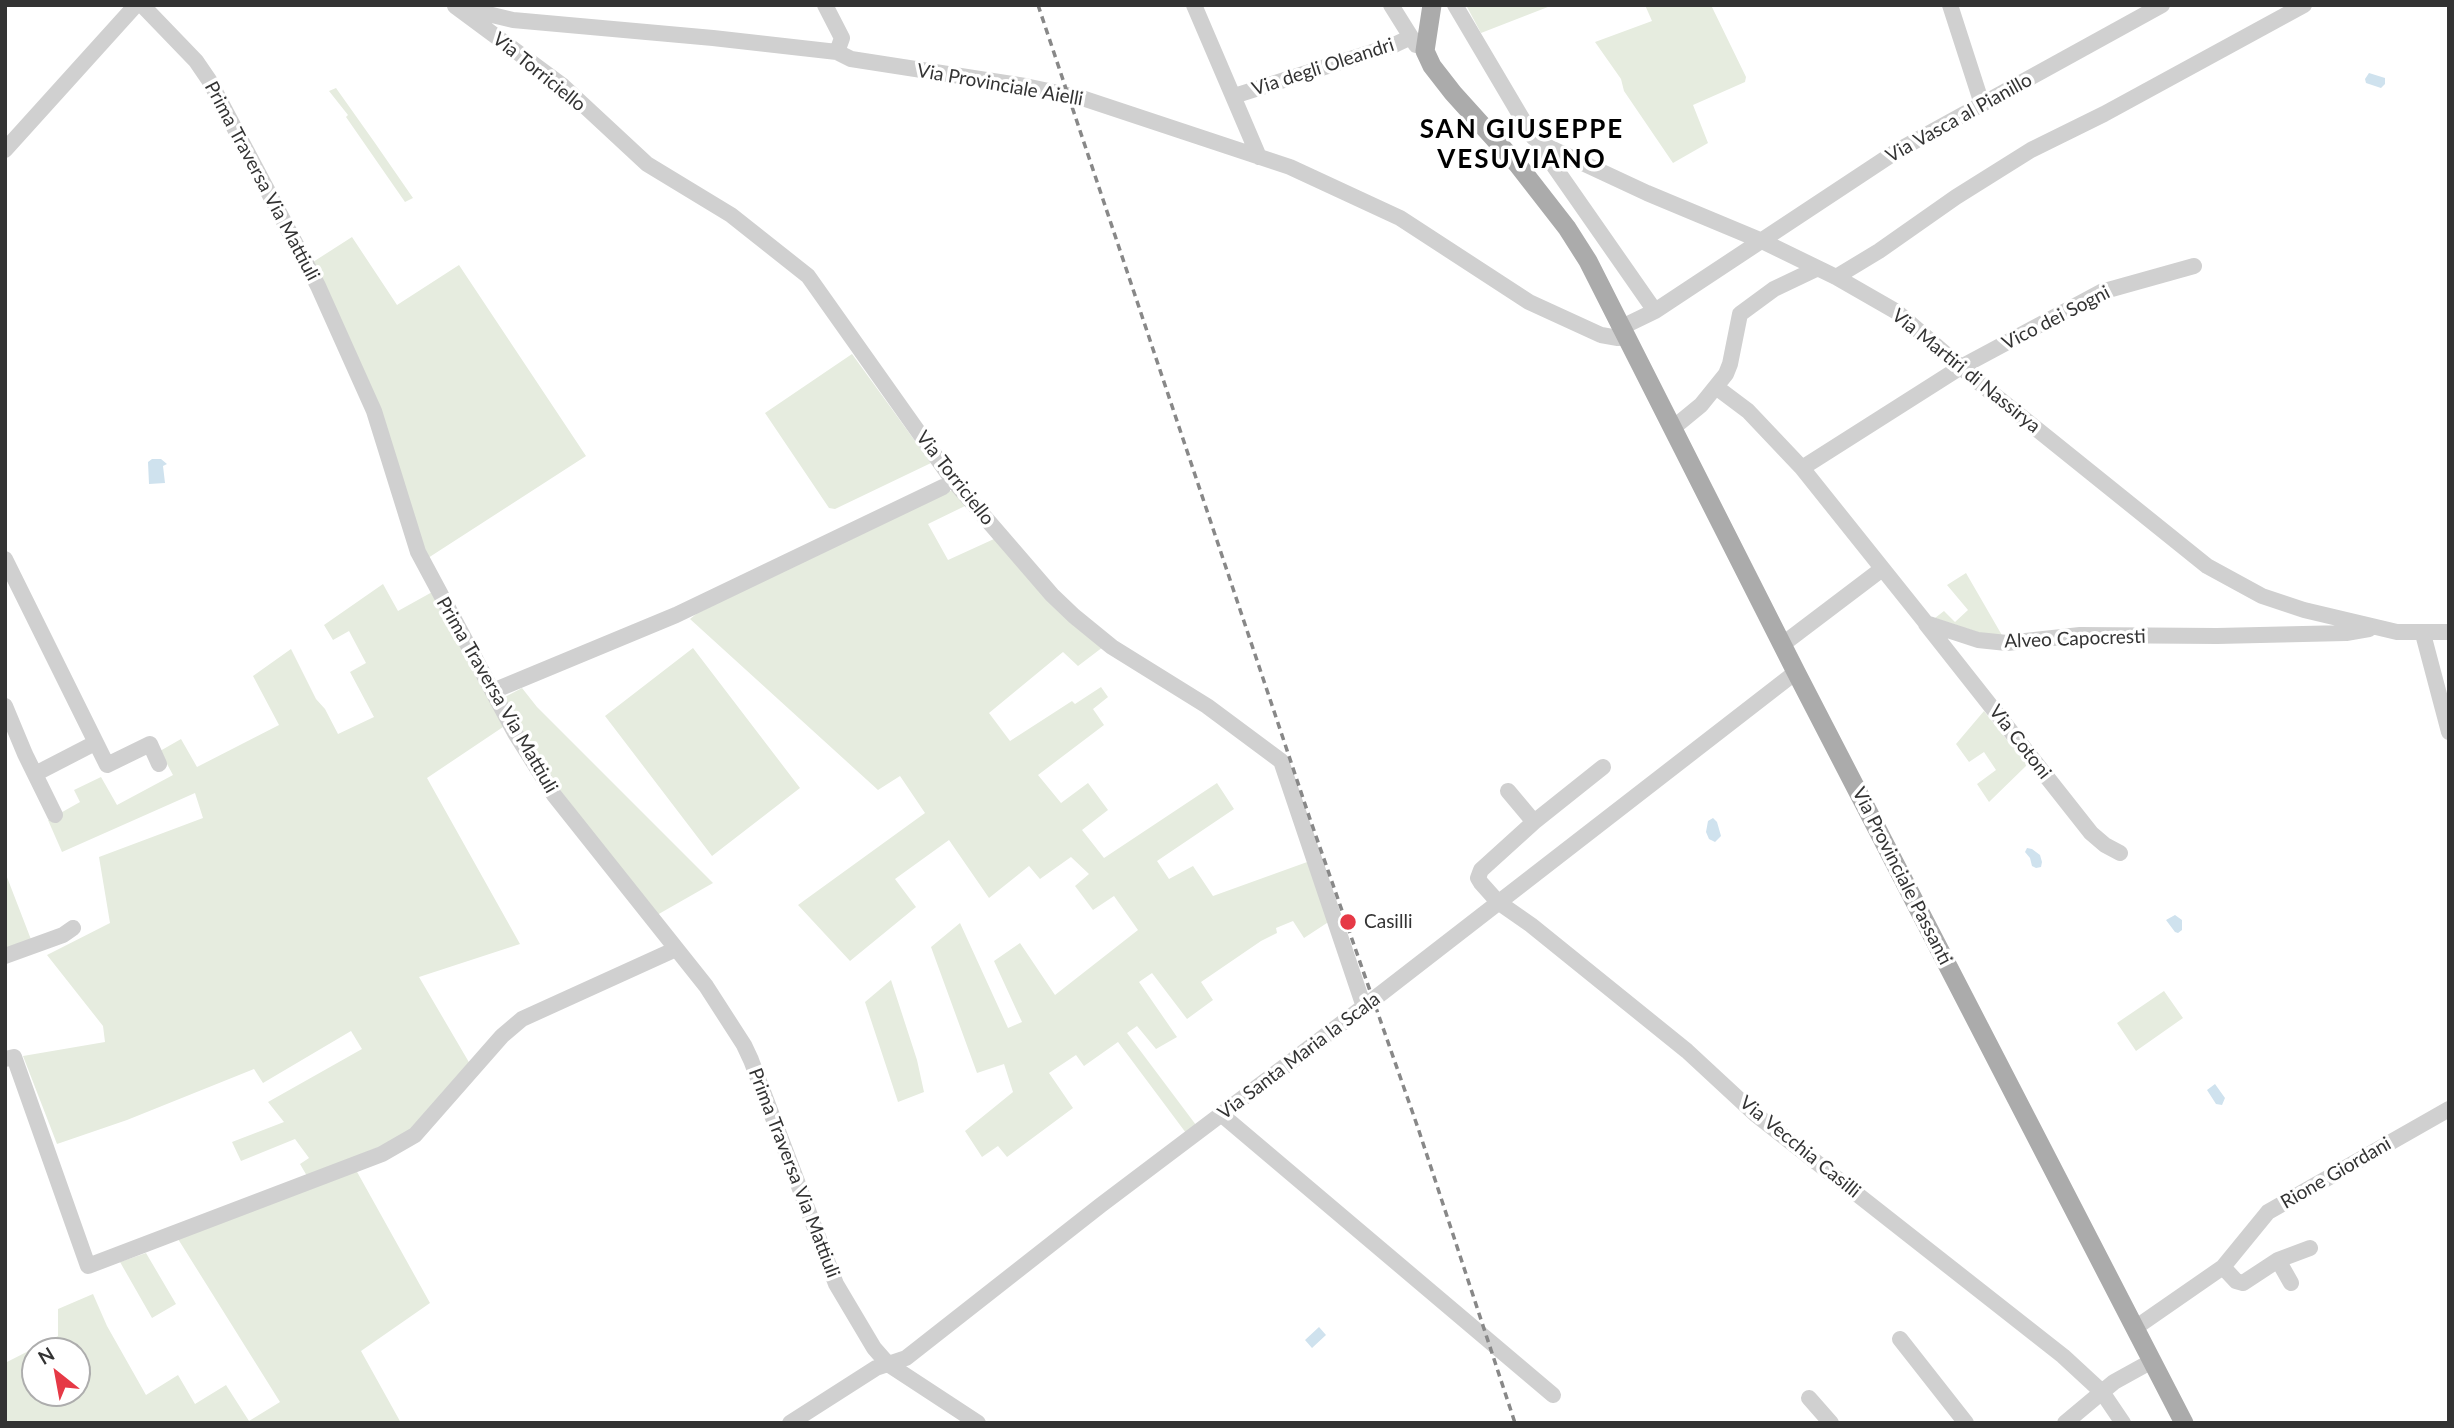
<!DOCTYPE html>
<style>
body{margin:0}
#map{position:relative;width:2454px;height:1428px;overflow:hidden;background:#fff;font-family:Lato,sans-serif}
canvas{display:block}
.frame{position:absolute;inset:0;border:7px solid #333;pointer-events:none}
.north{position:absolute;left:21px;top:1337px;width:70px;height:70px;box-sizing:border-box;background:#fff;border:2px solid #adadad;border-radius:50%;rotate:329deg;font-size:19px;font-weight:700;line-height:28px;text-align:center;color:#333}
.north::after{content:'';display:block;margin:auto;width:24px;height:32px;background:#e63946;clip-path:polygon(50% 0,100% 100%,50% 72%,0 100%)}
</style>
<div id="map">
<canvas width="2454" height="1428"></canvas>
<div class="frame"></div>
<div class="north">N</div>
</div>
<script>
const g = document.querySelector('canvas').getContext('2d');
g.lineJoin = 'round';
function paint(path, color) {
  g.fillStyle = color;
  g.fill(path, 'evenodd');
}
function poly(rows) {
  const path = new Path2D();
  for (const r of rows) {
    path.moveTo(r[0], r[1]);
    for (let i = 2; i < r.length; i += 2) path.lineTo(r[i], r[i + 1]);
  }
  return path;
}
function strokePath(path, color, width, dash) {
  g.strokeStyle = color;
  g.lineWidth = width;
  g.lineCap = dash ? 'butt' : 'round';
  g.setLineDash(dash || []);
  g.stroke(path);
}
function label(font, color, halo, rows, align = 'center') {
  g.font = font + ' Lato,sans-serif';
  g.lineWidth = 7;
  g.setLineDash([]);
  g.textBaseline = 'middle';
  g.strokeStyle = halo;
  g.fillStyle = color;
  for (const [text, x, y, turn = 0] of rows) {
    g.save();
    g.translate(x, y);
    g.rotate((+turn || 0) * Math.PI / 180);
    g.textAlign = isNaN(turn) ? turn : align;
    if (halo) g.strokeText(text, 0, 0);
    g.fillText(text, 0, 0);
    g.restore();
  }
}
const green = poly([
 [1466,5,1553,5,1481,33],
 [1645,5,1711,5,1746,77,1745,82,1693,105,1708,143,1673,163,1624,91,1621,79,1595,42,1652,21],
 [336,88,375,143,413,198,405,202,346,117,348,115,329,91],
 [352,237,397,305,459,265,586,456,428,558,313,262],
 [852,354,931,463,835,509,829,508,765,413],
 [949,491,954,491,965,506,928,524,948,560,994,539,1103,647,1078,666,1063,652,989,713,1010,741,1072,701,1075,704,1101,687,1108,697,1093,709,1104,725,1038,775,1061,803,1088,783,1108,810,1082,830,1104,858,1217,783,1234,809,1157,861,1169,879,1193,866,1213,896,1310,861,1330,921,1304,938,1293,921,1276,928,1277,933,1261,941,1201,982,1213,1000,1187,1019,1152,973,1139,982,1177,1037,1156,1049,1137,1026,1127,1033,1196,1125,1186,1133,1118,1042,1084,1066,1076,1055,1049,1073,1073,1108,1007,1157,998,1146,982,1157,965,1131,1013,1092,1004,1064,977,1073,931,947,960,923,1008,1028,1022,1022,994,961,1020,943,1055,995,1138,930,1114,896,1093,910,1075,886,1089,874,1071,857,1040,879,1029,866,989,898,949,840,895,879,916,907,850,961,798,905,925,813,900,776,878,790,690,619,701,610],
 [1966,573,2003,637,1989,636,1935,618,1944,611,1955,622,1968,610,1947,585],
 [383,584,398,611,434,591,503,727,427,778,520,944,419,977,470,1064,418,1124,401,1138,307,1176,300,1164,309,1158,295,1139,241,1161,232,1142,284,1122,268,1102,362,1049,351,1031,263,1083,254,1069,127,1120,57,1144,23,1056,105,1042,103,1026,47,955,110,923,99,857,203,818,195,793,62,852,48,820,80,802,74,790,101,777,117,805,173,775,160,751,181,739,197,767,279,725,253,676,291,649,316,699,325,709,338,734,374,717,350,672,366,663,349,631,333,640,324,625],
 [693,648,800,788,712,856,605,716],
 [522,688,537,707,713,883,657,915,560,790,511,713,505,697],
 [1984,711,2027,765,1989,802,1977,784,1996,770,1984,752,1969,762,1956,744],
 [5,872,32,942,5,950],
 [891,980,917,1060,924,1092,898,1102,865,1002],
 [2164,991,2183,1018,2136,1051,2117,1023],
 [356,1170,430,1303,361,1351,401,1423,5,1423,5,1363,58,1336,58,1309,93,1294,107,1326,146,1395,178,1375,195,1404,226,1385,249,1421,280,1402,178,1239],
 [35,1351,77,1351,77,1393,35,1393],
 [146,1253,176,1304,152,1318,120,1262]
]);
const water = poly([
 [2369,73,2385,78,2385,84,2381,88,2366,83,2365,79],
 [152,459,161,459,167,464,163,466,165,483,149,484,148,462],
 [1713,818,1717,822,1721,836,1715,842,1709,839,1706,832,1708,821],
 [2027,848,2032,849,2040,855,2042,862,2041,867,2036,868,2032,866,2030,858,2025,852],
 [2175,915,2182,920,2182,930,2178,933,2175,932,2166,920],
 [2215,1084,2225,1098,2222,1105,2216,1104,2207,1090],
 [1319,1327,1326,1335,1312,1348,1305,1340]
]);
const minor = poly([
 [142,5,196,61,209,80,318,286,374,411,418,552,515,733,554,795,706,986,744,1045,751,1060,836,1284,874,1348,888,1364,978,1423],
 [825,5,842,38,837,52],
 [1194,5,1259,157],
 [1391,5,1416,45],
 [1455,5,1533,137,1544,145,1647,193,1762,241,1836,277,1897,312,1977,381,2207,566,2262,596,2304,610,2397,632,2449,632],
 [1950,5,1982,104],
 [455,6,563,86,647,164,731,215,808,276,951,478,1052,595,1074,616,1112,647,1207,706,1281,761,1364,1007],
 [463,8,513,20,713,38,837,52,851,59,1025,86,1082,98,1290,167,1400,218,1529,302,1601,335,1618,338,1626,335],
 [1234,96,1394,45,1411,37],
 [1544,145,1549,159,1655,311],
 [5,150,136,5],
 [1836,277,1879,251,1956,197,2031,150,2104,114,2304,5],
 [1622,327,1655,311,1897,151,2162,5],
 [1716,387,1748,411,1802,468,1926,623,1978,640,2007,643,2080,635,2217,636,2346,633,2369,629],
 [1673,428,1701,405,1726,374,1730,364,1740,314,1774,289,1816,269],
 [1802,468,1961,367,2101,292,2194,266],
 [5,559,107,765,150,744,159,764],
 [1926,624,2091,833,2105,845,2120,853],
 [2423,634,2449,732],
 [1783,644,1882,569],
 [493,691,676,615,943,487],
 [5,706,25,754,55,815],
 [1603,767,1534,822,1481,870,1478,878,1481,883,1498,902,1531,925,1687,1051,1755,1114,2063,1356,2102,1392,2123,1423],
 [35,774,95,743],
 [1508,791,1534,822],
 [5,956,63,935,73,928],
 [5,1059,14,1057,88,1266,382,1154,415,1135,502,1036,522,1019,676,949],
 [1222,1115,1553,1395],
 [2278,1260,2310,1248],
 [2223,1267,2236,1281,2243,1283,2278,1260,2291,1283],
 [2135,1328,2223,1267,2268,1212,2449,1109],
 [1900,1339,1966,1423],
 [1809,1398,1831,1423],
 [790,1423,876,1368,906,1358,1101,1205,1374,999,1796,672],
 [2065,1423,2114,1382,2152,1361]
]);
const major = poly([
 [1432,5,1425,51,1432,66,1453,93,1518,165,1567,228,1588,261,1796,672,2184,1423]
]);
const rail = poly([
 [1038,5,1310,819,1418,1128,1515,1423]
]);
const markers = [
 [1348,922,9,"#e63946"]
];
const streetNames = [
 ["Via degli Oleandri",1323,67,-18],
 ["Via Torriciello",539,72,39],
 ["Via Provinciale Aielli",1000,85,10],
 ["Via Vasca al Pianillo",1959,118,-29],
 ["Prima Traversa Via Mattiuli",262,181,62],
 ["Vico dei Sogni",2056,318,-27],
 ["Via Martiri di Nassirya",1966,371,39],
 ["Via Torriciello",955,478,52],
 ["Alveo Capocresti",2075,639,-2],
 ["Prima Traversa Via Mattiuli",497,695,60],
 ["Via Cotoni",2020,742,52],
 ["Via Provinciale Passanti",1902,876,63],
 ["Via Santa Maria la Scala",1299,1056,-37],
 ["Via Vecchia Casilli",1800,1147,39],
 ["Prima Traversa Via Mattiuli",794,1173,69],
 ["Rione Giordani",2336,1173,-30]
];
const poiNames = [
 ["Casilli",1364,922]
];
const districtNames = [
 ["SAN GIUSEPPE",1522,130],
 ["VESUVIANO",1522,160]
];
paint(green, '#e6ecdf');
paint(water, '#cfe2ee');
strokePath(minor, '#d0d0d0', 16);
strokePath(major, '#ababab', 19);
strokePath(rail, '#888', 3.5, [7, 5]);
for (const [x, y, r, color] of markers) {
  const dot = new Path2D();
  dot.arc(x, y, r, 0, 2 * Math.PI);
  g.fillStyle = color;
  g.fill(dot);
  strokePath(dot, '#fff', 2.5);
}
label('19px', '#333', '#fff', streetNames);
label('19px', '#333', '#fff', poiNames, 'left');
g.letterSpacing = '2px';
label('bold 26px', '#000', '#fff', districtNames);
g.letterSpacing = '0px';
</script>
